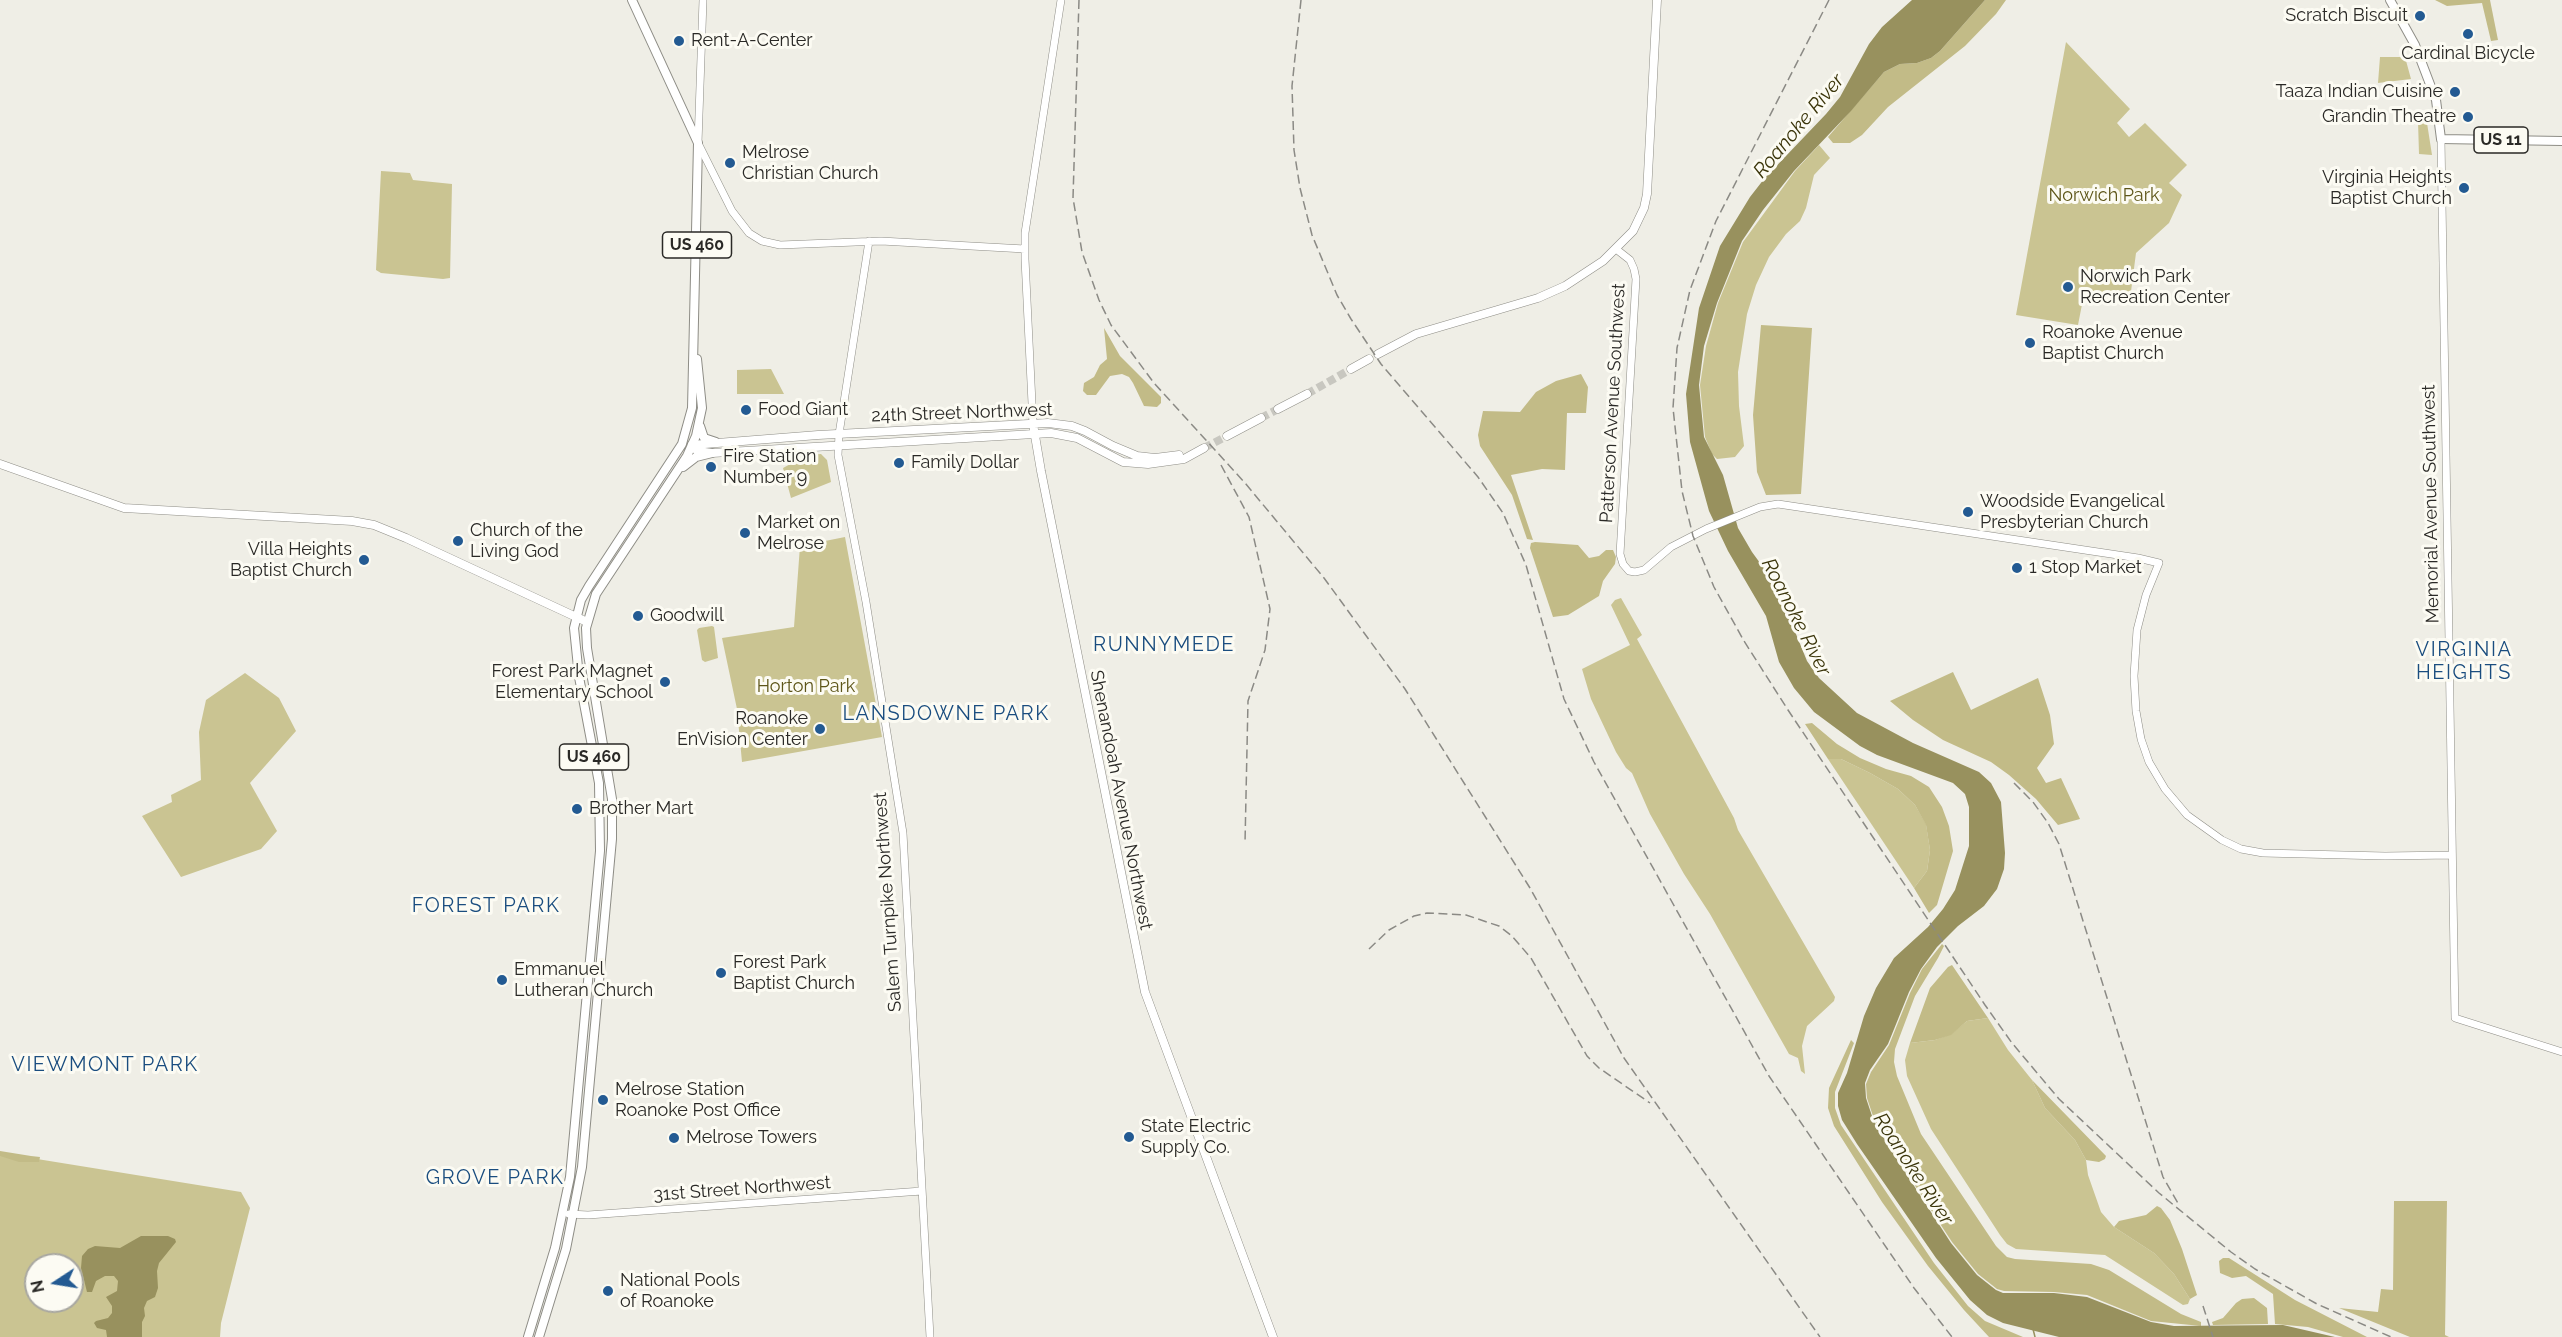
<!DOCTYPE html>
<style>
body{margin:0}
#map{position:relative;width:2562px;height:1337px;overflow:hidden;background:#efeee6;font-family:Raleway,sans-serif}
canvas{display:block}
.north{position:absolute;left:24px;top:1253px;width:60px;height:60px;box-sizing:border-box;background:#fcfbf3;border:2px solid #a8a7a1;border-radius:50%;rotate:258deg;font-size:16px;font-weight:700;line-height:24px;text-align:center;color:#2a2926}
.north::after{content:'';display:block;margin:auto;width:21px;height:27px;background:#235a92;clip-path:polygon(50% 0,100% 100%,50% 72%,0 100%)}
</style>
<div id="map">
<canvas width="2562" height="1337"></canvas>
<div class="north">N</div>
</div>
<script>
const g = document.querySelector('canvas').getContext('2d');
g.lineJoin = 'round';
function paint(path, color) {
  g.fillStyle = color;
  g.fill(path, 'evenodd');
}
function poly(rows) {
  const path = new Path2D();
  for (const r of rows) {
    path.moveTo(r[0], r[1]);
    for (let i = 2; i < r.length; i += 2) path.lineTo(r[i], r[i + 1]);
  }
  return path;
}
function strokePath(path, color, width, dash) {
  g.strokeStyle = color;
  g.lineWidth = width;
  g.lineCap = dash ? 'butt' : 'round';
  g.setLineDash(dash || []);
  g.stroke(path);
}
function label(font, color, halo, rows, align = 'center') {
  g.font = font + ' Raleway,sans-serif';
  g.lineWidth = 6;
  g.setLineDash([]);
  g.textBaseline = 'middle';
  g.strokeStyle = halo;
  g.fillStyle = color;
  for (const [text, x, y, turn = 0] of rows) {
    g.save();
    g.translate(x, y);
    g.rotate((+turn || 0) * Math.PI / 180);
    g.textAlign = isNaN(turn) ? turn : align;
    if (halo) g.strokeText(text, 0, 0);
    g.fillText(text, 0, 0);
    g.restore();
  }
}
const green = poly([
 [2066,42,2130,109,2117,123,2129,137,2145,123,2187,165,2169,183,2182,195,2169,223,2136,253,2130,299,2084,294,2078,325,2016,315],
 [2380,57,2405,57,2411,79,2378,83],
 [2418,121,2427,123,2432,155,2419,154],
 [1819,145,1830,158,1814,175,1806,208,1800,221,1786,234,1769,257,1756,285,1747,314,1738,372,1739,406,1744,446,1735,457,1717,459,1712,454,1705,437,1700,385,1706,346,1718,303,1743,242,1795,171],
 [381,171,410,173,413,180,452,184,450,278,443,279,381,273,376,270],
 [771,369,784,394,737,394,737,370],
 [821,454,827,460,831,482,791,498,783,468,807,455],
 [845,537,882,737,742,762,737,709,722,638,794,627,800,546],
 [1621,598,1642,635,1637,639,1734,818,1738,830,1835,997,1834,1001,1807,1026,1802,1046,1805,1074,1801,1071,1798,1058,1789,1054,1710,914,1684,874,1650,814,1632,773,1626,768,1616,752,1591,699,1582,669,1630,645,1611,605,1615,600],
 [712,626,714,627,718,658,705,662,702,660,697,630,699,628],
 [245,673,279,698,296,731,250,783,277,831,261,849,181,877,142,816,172,802,171,795,201,780,199,732,206,700],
 [1828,759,1841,759,1870,773,1898,789,1915,805,1926,824,1930,850,1927,871,1914,888],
 [1988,1018,2008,1050,2032,1080,2045,1108,2075,1140,2086,1160,2088,1175,2101,1212,2114,1227,2154,1253,2174,1274,2190,1299,2188,1304,2183,1305,2105,1255,2016,1249,2007,1244,2000,1235,1931,1129,1907,1076,1905,1060,1910,1043,1935,1040,1951,1034,1967,1021],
 [0,1153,241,1192,250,1208,221,1323,220,1337,0,1337],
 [36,1265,72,1265,72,1301,36,1301]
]);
const forest = poly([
 [1985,0,2006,0,1996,14,1965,46,1888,107,1862,135,1850,143,1833,143,1828,137,1884,72,1900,64,1917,63,1931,58,1940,51],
 [2435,0,2490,0,2498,40,2491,41,2482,3,2447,6],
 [1761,325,1812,328,1801,494,1766,495,1757,472,1753,415],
 [1104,328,1120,356,1161,397,1161,403,1157,407,1144,406,1133,383,1129,377,1122,374,1110,376,1096,395,1087,395,1083,391,1084,383,1094,377,1100,365,1107,359],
 [1581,374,1588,387,1586,413,1567,413,1565,470,1542,469,1511,475,1533,540,1527,539,1512,495,1480,446,1478,435,1483,411,1520,412,1536,392,1556,381],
 [1535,542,1578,545,1589,558,1599,556,1606,550,1613,550,1616,557,1615,564,1603,581,1599,596,1568,615,1553,617,1530,548,1531,543],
 [1953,672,1971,710,2038,678,2050,715,2054,744,2037,768,2046,783,2061,778,2080,819,2058,825,2036,799,2009,775,1991,762,1943,740,1913,720,1890,701],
 [1812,723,1837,744,1860,758,1886,769,1911,776,1929,787,1942,807,1949,826,1953,851,1937,905,1929,913,1914,888,1927,871,1930,850,1926,825,1915,805,1898,789,1870,773,1841,759,1828,759,1805,724],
 [1942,944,1944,946,1938,958,1915,996,1895,1049,1894,1062,1897,1076,1921,1134,1996,1246,2007,1257,2015,1259,2091,1264,2109,1270,2181,1314,2201,1322,2201,1326,2151,1321,2087,1295,2054,1292,2004,1291,1997,1289,1978,1274,1952,1242,1889,1146,1874,1119,1867,1098,1866,1084,1871,1072,1889,1045,1910,993,1922,969],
 [1952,965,1988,1018,1967,1021,1951,1035,1935,1040,1910,1043,1930,988,1948,967],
 [1851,1040,1854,1043,1835,1092,1835,1108,1841,1125,1934,1263,1968,1306,1985,1321,2023,1337,1989,1337,1964,1310,1928,1266,1882,1202,1834,1126,1828,1108,1829,1088],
 [2032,1080,2106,1156,2105,1159,2099,1162,2086,1160,2075,1140,2045,1108],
 [0,1151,31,1156,40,1157,39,1162,19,1162,0,1156],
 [2394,1201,2447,1201,2445,1335,2449,1337,2410,1337,2339,1308,2378,1312,2381,1289,2393,1290],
 [2157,1206,2161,1208,2170,1220,2182,1249,2197,1295,2190,1299,2174,1274,2154,1253,2114,1227,2119,1221,2146,1215],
 [2223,1258,2229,1258,2295,1300,2367,1337,2343,1337,2308,1327,2275,1324,2273,1294,2246,1276,2232,1278,2220,1273,2219,1261],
 [2254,1298,2267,1308,2268,1324,2213,1325,2212,1322,2223,1318,2236,1303,2242,1299]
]);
const water = poly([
 [1912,0,1985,0,1940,51,1931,58,1917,63,1900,64,1884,72,1851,111,1794,171,1763,210,1742,241,1717,303,1704,346,1699,385,1704,437,1723,475,1738,528,1752,552,1776,585,1807,661,1819,678,1857,713,1913,743,1979,772,1991,783,2001,802,2005,853,2004,869,1997,889,1984,906,1958,926,1937,947,1921,969,1909,992,1888,1044,1870,1070,1865,1083,1866,1098,1873,1119,1889,1147,1951,1243,1977,1275,1996,1290,2003,1293,2054,1293,2087,1297,2151,1322,2174,1326,2283,1325,2335,1337,2059,1337,2003,1323,1987,1315,1970,1300,1936,1258,1857,1144,1842,1120,1838,1106,1838,1093,1847,1073,1864,1016,1876,988,1894,958,1928,927,1943,909,1955,890,1969,846,1969,807,1965,794,1953,783,1877,755,1860,746,1814,712,1794,688,1779,662,1766,616,1728,551,1709,511,1690,442,1686,394,1699,308,1720,246,1750,197,1764,179,1826,114,1840,97,1869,44,1882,27],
 [141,1236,168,1236,175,1239,176,1242,159,1263,157,1271,158,1288,155,1297,147,1301,144,1308,145,1316,142,1322,142,1337,107,1337,106,1330,97,1328,94,1323,96,1321,108,1318,112,1313,112,1306,106,1297,117,1291,118,1281,114,1276,105,1276,96,1281,92,1292,87,1292,81,1268,82,1256,88,1249,95,1246,120,1248]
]);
const stream = poly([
 [2033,1329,2035,1337]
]);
const secondaryTunnel = poly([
 [1307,394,1351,369],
 [1261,418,1278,409],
 [1204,448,1227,436]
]);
const tertiary = poly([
 [703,0,698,143,732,211,749,233,762,241,780,245,881,241,1025,249],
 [2441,139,2455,1018,2562,1052],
 [869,241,839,434,838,455,866,602,903,833,930,1337],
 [1616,249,1630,260,1634,269,1636,279,1620,554,1623,564,1629,571,1635,572,1644,570,1671,547,1706,529,1760,507,1778,504,2138,558,2159,563,2146,595,2137,630,2134,676,2136,711,2141,739,2149,762,2165,789,2187,815,2222,840,2241,849,2263,853,2385,856,2452,855],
 [1033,424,1025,259,1025,233,1061,0],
 [569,1214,588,1215,922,1191]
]);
const secondary = poly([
 [1378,354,1416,334,1538,298,1565,286,1603,261,1633,231,1644,208,1647,194,1657,0],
 [1351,369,1369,359],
 [1278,409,1307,394],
 [1033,424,1041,471,1145,992,1273,1337],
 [1227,436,1261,418],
 [692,445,697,451,712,453,1051,433,1077,438,1123,462,1148,464,1184,459,1204,448],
 [692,445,818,435,1048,423,1072,426,1085,431,1113,446,1137,456,1155,458,1179,455],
 [0,464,124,508,352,521,374,525,406,538,587,622]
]);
const primary = poly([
 [2390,0,2415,45,2436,100,2441,139,2562,141],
 [700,426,704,438,716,442],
 [683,467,696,457,712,453],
 [528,1337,555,1248,570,1177,600,851,599,783,579,677,574,628,581,600,589,586,682,444,692,408,698,143,632,0],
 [539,1337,566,1249,582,1167,612,839,612,799,587,648,586,628,596,594,687,456,696,436,702,408,697,359]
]);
const rail = poly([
 [1079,0,1073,198,1082,252,1099,300,1111,325,1154,383,1245,483,1324,578,1405,689,1530,888,1624,1058,1820,1337],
 [1301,0,1292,86,1294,150,1300,188,1312,235,1337,295,1351,319,1381,364,1478,477,1503,513,1526,565,1564,699,1594,762,1769,1076,1914,1288,1952,1337],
 [1829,0,1716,221,1690,290,1677,348,1673,408,1682,491,1693,536,1714,587,1744,641,1788,710,1985,1005,2012,1043,2059,1099,2159,1193,2231,1252,2255,1269,2317,1304,2391,1337],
 [1221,465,1249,517,1270,609,1265,650,1248,701,1245,843],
 [2014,783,2033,802,2048,823,2059,844,2163,1177,2179,1205],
 [1369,949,1389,930,1414,916,1427,913,1466,915,1499,926,1512,936,1531,958,1587,1056,1599,1068,1650,1103],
 [2203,1306,2213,1337]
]);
const markers = [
 [2420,16,6,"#235a92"],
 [2468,34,6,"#235a92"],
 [679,41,6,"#235a92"],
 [2455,92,6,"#235a92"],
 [2468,117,6,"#235a92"],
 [730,163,6,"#235a92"],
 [2464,188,6,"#235a92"],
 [2068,287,6,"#235a92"],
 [2030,343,6,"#235a92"],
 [746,410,6,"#235a92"],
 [899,463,6,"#235a92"],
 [711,467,6,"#235a92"],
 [1968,512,6,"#235a92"],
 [745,533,6,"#235a92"],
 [458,541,6,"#235a92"],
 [364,560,6,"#235a92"],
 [2017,568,6,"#235a92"],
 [638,616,6,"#235a92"],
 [665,682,6,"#235a92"],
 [820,729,6,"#235a92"],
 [577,809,6,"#235a92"],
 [721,973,6,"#235a92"],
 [502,980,6,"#235a92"],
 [603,1100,6,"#235a92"],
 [1129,1137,6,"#235a92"],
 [674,1138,6,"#235a92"],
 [608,1291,6,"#235a92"]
];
const shields = [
 [2501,140,54],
 [697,245,69],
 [594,757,69]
];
const shieldNames = [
 ["US 11",2501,140],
 ["US 460",697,245],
 ["US 460",594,757]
];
const poiNames = [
 ["Scratch Biscuit",2408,16,"right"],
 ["Rent-A-Center",691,41],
 ["Cardinal Bicycle",2468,54,"center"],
 ["Taaza Indian Cuisine",2443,92,"right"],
 ["Grandin Theatre",2456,117,"right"],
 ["Melrose",742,153],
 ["Christian Church",742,174],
 ["Virginia Heights",2452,178,"right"],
 ["Baptist Church",2452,199,"right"],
 ["Norwich Park",2080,277],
 ["Recreation Center",2080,298],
 ["Roanoke Avenue",2042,333],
 ["Baptist Church",2042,354],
 ["Food Giant",758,410],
 ["Fire Station",723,457],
 ["Number 9",723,478],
 ["Family Dollar",911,463],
 ["Woodside Evangelical",1980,502],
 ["Presbyterian Church",1980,523],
 ["Market on",757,523],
 ["Melrose",757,544],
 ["Church of the",470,531],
 ["Living God",470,552],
 ["Villa Heights",352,550,"right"],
 ["Baptist Church",352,571,"right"],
 ["1 Stop Market",2029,568],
 ["Goodwill",650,616],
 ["Forest Park Magnet",653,672,"right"],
 ["Elementary School",653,693,"right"],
 ["Roanoke",808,719,"right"],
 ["EnVision Center",808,740,"right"],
 ["Brother Mart",589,809],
 ["Forest Park",733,963],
 ["Baptist Church",733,984],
 ["Emmanuel",514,970],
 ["Lutheran Church",514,991],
 ["Melrose Station",615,1090],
 ["Roanoke Post Office",615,1111],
 ["State Electric",1141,1127],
 ["Supply Co.",1141,1148],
 ["Melrose Towers",686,1138],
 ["National Pools",620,1281],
 ["of Roanoke",620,1302]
];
const parkNames = [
 ["Norwich Park",2104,196],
 ["Horton Park",806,687]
];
const streetNames = [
 ["Patterson Avenue Southwest",1613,403,-87],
 ["24th Street Northwest",962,413,-2],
 ["Memorial Avenue Southwest",2431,504,-91],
 ["Shenandoah Avenue Northwest",1121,800,79],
 ["Salem Turnpike Northwest",888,902,-94],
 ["31st Street Northwest",742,1189,-4]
];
const waterNames = [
 ["Roanoke River",1799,126,-50],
 ["Roanoke River",1796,617,63],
 ["Roanoke River",1913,1169,57]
];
const neighbourhoodNames = [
 ["RUNNYMEDE",1164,645],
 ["VIRGINIA",2464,650],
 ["HEIGHTS",2464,673],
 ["LANSDOWNE PARK",946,714],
 ["FOREST PARK",486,906],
 ["VIEWMONT PARK",105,1065],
 ["GROVE PARK",495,1178]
];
paint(green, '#cac492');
paint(forest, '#c2bb87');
paint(water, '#98915e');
strokePath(stream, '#98915e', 1.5);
strokePath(secondaryTunnel, '#c8c7c0', 8, [8, 4]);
strokePath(tertiary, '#8e8d86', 8);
strokePath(secondary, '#8e8d86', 9);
strokePath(primary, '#8e8d86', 10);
strokePath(tertiary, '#fff', 7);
strokePath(secondary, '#fff', 8);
strokePath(primary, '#fff', 8);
strokePath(rail, '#8b8a85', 1.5, [9, 4.5]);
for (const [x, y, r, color] of markers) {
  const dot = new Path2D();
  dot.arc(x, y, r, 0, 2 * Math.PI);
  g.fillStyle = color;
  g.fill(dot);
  strokePath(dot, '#fcfbf3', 2);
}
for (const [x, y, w] of shields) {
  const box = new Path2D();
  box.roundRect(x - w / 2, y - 13, w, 26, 4.5);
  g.fillStyle = '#fcfbf3';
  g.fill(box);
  strokePath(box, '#2a2926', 1.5);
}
label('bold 16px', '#2a2926', null, shieldNames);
label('18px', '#2a2926', '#fcfbf3', poiNames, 'left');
label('18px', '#5d5518', '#fcfbf3', parkNames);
label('18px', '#2a2926', '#fcfbf3', streetNames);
label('italic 20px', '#3b350a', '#fcfbf3', waterNames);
g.letterSpacing = '1.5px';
label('20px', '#1a4d7f', '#fcfbf3', neighbourhoodNames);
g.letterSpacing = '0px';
</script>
